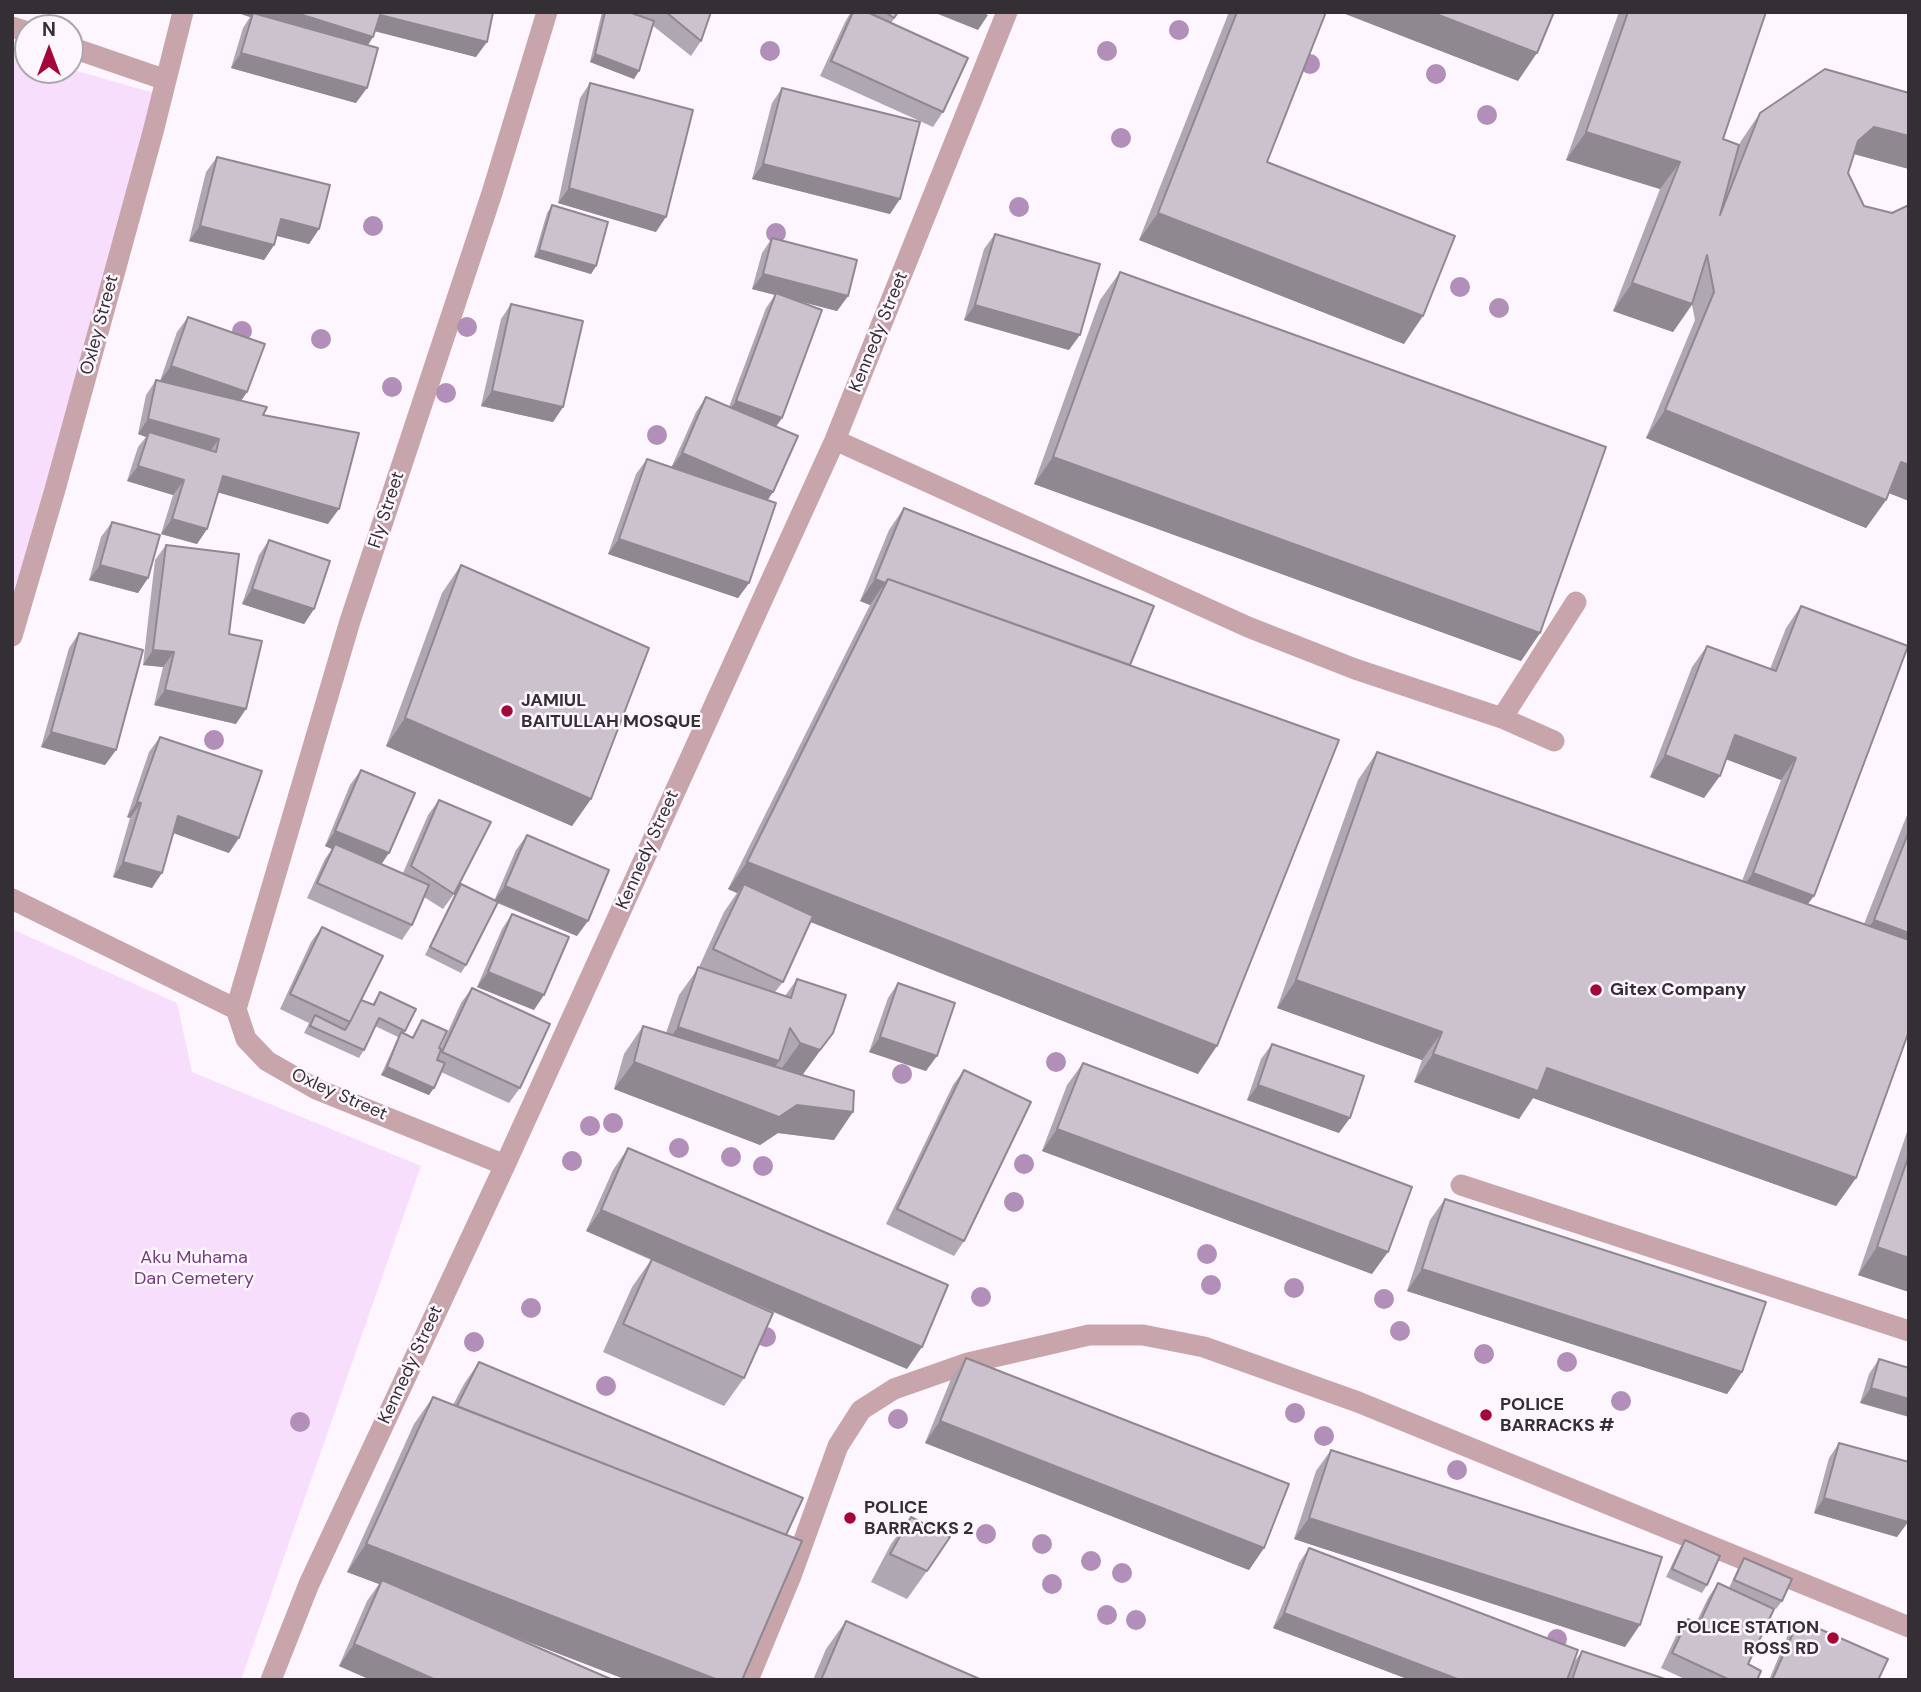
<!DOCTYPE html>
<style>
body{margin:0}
#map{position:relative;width:1921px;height:1692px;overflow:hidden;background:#fdf6fe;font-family:"DM Sans",sans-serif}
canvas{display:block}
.frame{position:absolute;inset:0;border:14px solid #332f34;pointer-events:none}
.north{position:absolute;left:14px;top:14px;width:70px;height:70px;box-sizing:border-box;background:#fdf6fe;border:2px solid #aca6ad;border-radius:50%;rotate:0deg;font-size:19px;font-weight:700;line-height:28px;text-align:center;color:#332f34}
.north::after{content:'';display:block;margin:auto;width:24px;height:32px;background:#a30639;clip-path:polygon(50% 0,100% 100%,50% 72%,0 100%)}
</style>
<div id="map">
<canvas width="1921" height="1692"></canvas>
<div class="frame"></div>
<div class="north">N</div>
</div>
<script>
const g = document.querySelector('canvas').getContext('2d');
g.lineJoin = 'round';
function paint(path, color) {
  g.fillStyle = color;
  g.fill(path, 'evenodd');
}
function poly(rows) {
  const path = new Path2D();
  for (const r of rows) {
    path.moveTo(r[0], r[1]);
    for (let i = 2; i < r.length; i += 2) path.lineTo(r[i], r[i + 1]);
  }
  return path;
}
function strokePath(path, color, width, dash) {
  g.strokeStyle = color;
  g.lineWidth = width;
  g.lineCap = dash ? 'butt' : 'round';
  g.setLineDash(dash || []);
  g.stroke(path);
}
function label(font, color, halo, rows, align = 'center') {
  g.font = font + ' "DM Sans",sans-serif';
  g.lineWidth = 5;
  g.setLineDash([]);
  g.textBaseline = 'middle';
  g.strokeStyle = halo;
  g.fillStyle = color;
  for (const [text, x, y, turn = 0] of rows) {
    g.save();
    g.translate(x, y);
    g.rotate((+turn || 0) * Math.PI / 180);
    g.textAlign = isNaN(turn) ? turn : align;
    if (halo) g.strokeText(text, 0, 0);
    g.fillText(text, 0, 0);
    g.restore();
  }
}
const green = poly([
 [12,52,28,57,28,70,70,69,168,97,12,638],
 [12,929,177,1003,192,1072,421,1166,241,1680,12,1680]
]);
const minor = poly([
 [12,27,28,32],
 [70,47,166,80],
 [835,440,1248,627,1355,669,1502,718],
 [12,636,54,493,153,132,183,12],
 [1554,741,1502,718,1576,602],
 [12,899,236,1009,246,1039,267,1061,316,1089,505,1165],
 [236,1009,350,621,492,193,547,12],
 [1461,1185,1909,1331],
 [271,1680,309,1584,505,1165,835,440,1007,12],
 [748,1680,791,1576,838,1446,861,1410,894,1389,968,1363,1089,1335,1143,1335,1204,1347,1358,1402,1909,1627]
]);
const trees = [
 [1179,30],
 [770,51],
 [1107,51],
 [1310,64],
 [1436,74],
 [1487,115],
 [1121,138],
 [1019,207],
 [373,226],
 [776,233],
 [1460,287],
 [1499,308],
 [467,327],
 [242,331],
 [321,339],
 [392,387],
 [446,393],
 [657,435],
 [214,740],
 [1056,1062],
 [902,1074],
 [613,1123],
 [590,1126],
 [679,1148],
 [731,1157],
 [572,1161],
 [1024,1164],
 [763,1166],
 [1014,1202],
 [1207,1254],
 [1211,1285],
 [1294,1288],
 [981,1297],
 [1384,1299],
 [531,1308],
 [1400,1331],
 [766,1337],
 [474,1342],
 [1484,1354],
 [1567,1362],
 [606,1386],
 [1621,1401],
 [1295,1413],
 [898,1419],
 [300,1422],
 [1324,1436],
 [1457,1470],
 [986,1534],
 [1042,1544],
 [1091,1561],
 [1122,1573],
 [1052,1584],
 [1107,1615],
 [1136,1620],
 [1557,1639]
];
const wall = poly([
 [241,12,493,12,476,57,375,31,373,37,368,45,356,103,231,68,243,28,250,17,241,14],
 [602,12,629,12,642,17,636,12,711,12,701,41,691,56,652,25,634,79,590,62],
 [851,12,899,12,891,23,943,112,933,127,820,76,845,22],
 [1229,12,1326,12,1267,162,1404,344,1139,240],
 [1619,12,1766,12,1723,139,1738,147,1741,141,1760,113,1909,93,1909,169,1854,154,1848,173,1864,206,1892,213,1909,205,1909,501,1889,493,1886,500,1866,528,1646,438,1695,320,1692,305,1673,332,1613,311,1660,189,1566,160],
 [590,83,656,232,558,203,580,98],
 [782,88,890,214,752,179,772,103],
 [217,157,319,229,309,244,277,236,274,245,264,260,189,241,206,172],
 [552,205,596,266,591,274,534,257,547,213],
 [995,234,1069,350,964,320,984,249],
 [772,238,848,296,837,311,800,301,782,418,776,427,768,500,749,583,738,598,608,554,636,474,647,459,671,468,696,412,706,397,729,407,766,308,775,295,752,289,762,253],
 [1120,272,1540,633,1521,661,1034,484,1100,300],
 [511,304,563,407,553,422,481,406,501,319],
 [188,317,247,392,241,400,263,415,328,524,218,492,207,529,197,544,161,534,173,495,127,481,138,447,146,437,138,434,146,395,156,380,160,381,177,332],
 [904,508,1130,665,1198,1074,811,922,783,982,775,992,785,996,797,979,833,1033,802,1075,834,1140,778,1133,760,1145,614,1089,624,1054,643,1026,666,1033,679,995,699,967,724,912,737,893,728,889,870,605,860,601,889,530],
 [112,522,148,578,138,593,89,580,101,537],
 [269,540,314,609,304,624,242,604,259,555],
 [166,545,229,634,236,724,154,705,163,667,143,665,155,560],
 [461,565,591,799,572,826,386,746,442,593],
 [1801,606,1808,904,1864,924,1909,810,1909,1031,1856,1178,1836,1206,1533,1098,1519,1119,1414,1082,1422,1060,1277,1008,1358,780,1377,752,1742,881,1781,780,1726,759,1704,798,1650,777,1692,667,1707,646,1770,669,1786,628],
 [79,633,116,750,105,765,41,747,69,648],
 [160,737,229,853,173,833,152,888,113,877,130,818,127,817,149,752],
 [361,770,382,864,403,873,428,815,439,800,454,894,443,909,424,897,412,925,402,940,307,898,325,859,332,849,325,846,350,785],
 [527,835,577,936,497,903,466,965,461,973,425,955,456,892,461,884,494,901,516,850],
 [512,914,534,1010,477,987,502,929],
 [322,927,361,1000,372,1005,380,992,405,1031,404,1033,412,1037,422,1020,440,1049,461,1003,472,988,520,1088,509,1103,441,1072,429,1095,381,1075,398,1037,375,1026,364,1050,359,1058,304,1033,309,1023,280,1009,311,942],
 [898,983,926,1071,869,1052,888,998],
 [1272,1044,1339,1133,1247,1100,1261,1059],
 [1083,1063,1372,1274,1042,1151,1067,1085],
 [964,1070,964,1241,954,1256,886,1224,953,1085],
 [1909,1126,1909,1292,1858,1275],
 [628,1148,907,1369,712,1286,744,1378,724,1406,603,1352,632,1287,651,1260,586,1231,613,1170],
 [1445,1199,1742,1372,1727,1394,1407,1291,1430,1220],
 [966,1358,1264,1548,1249,1570,925,1443,951,1379],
 [1879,1359,1909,1368,1860,1403,1869,1374],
 [479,1362,786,1535,742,1680,627,1680,503,1632,613,1680,371,1680,339,1666,367,1601,379,1584,347,1572,414,1424,433,1397,453,1405,464,1384],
 [1839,1443,1908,1522,1897,1537,1814,1513,1829,1458],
 [1331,1450,1625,1647,1294,1539,1316,1471],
 [911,1517,927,1571,907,1599,871,1582,891,1544],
 [1685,1540,1707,1585,1702,1593,1666,1577,1680,1548],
 [1309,1548,1574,1662,1582,1651,1668,1680,1410,1680,1273,1628,1299,1563],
 [1744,1558,1782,1601,1776,1609,1729,1588,1739,1566],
 [1718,1583,1748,1664,1757,1680,1687,1680,1661,1668,1677,1634,1688,1619,1696,1623,1708,1598],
 [1799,1620,1878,1680,1769,1680,1788,1635],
 [846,1621,982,1680,813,1680,826,1649]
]);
const shadedWall = poly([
 [242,12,293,12,373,37,363,52,253,13,250,17,241,14],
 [933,12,981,12,988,15,978,30],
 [1340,12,1431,12,1537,53,1518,81],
 [380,15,487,42,476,57,370,30],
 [241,53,367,88,356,103,231,68],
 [595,54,639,71,634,79,590,62],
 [1874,127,1909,136,1909,169,1854,154,1838,169,1858,141],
 [1586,132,1680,162,1660,189,1566,160],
 [763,164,900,199,890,214,752,179],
 [569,188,666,217,656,232,558,203],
 [1158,213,1423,316,1404,344,1139,240],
 [281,219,319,229,309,244,270,234],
 [200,226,274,245,264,260,189,241],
 [539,250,596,266,591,274,534,257],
 [763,274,848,296,837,311,752,289],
 [1632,283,1692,304,1673,332,1613,311],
 [975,305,1080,335,1069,350,964,320],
 [171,366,247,392,237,407,160,381],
 [492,391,563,407,553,422,481,406],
 [736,401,782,418,771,433,725,416],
 [1665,410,1886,500,1866,528,1646,438],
 [148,419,219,439,208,454,149,432,146,437,138,434],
 [682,453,773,492,763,507,671,468],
 [1053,457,1540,633,1521,661,1034,484],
 [1901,462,1909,465,1909,501,1881,490],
 [138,466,184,480,173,495,127,481],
 [223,476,339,509,328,524,213,491],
 [172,519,207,529,197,544,161,534],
 [619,539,749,583,738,598,608,554],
 [100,565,148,578,138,593,89,580],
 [875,579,885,583,870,605,860,601],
 [252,589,314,609,304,624,242,604],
 [153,650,174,652,163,667,143,665],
 [165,690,246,709,236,724,154,705],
 [405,718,591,799,572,826,386,746],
 [51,732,116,750,105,765,41,747],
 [1735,735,1796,758,1781,780,1720,757],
 [1665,755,1720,776,1704,798,1650,777],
 [137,802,141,803,130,818,127,817],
 [178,816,239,838,229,853,168,831],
 [335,831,389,853,379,868,335,844,332,849,325,846],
 [123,862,162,873,152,888,113,877],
 [747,862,1217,1046,1198,1074,739,894,744,884,737,893,728,889],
 [1753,873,1814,896,1798,917,1737,895],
 [505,886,588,921,577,936,494,901],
 [1874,920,1909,933,1909,967,1854,948],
 [488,972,544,995,534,1010,477,987],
 [1296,980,1442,1032,1422,1060,1277,1008],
 [678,1027,779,1061,760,1088,658,1054],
 [833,1033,801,1077,780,1071,800,1043],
 [880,1037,937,1056,926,1071,869,1052],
 [1433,1054,1547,1068,1856,1178,1836,1206,1533,1098,1519,1119,1414,1082],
 [634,1062,853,1112,834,1140,778,1133,760,1145,614,1089],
 [387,1067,434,1088,429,1095,381,1075],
 [1258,1085,1350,1118,1339,1133,1247,1100],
 [1057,1129,1388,1252,1372,1274,1042,1151],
 [601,1210,922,1347,907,1369,586,1231],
 [1877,1247,1909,1258,1909,1292,1858,1275],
 [1422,1269,1742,1372,1727,1394,1407,1291],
 [1871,1388,1909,1399,1909,1417,1860,1403],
 [940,1421,1264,1548,1249,1570,925,1443],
 [1824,1498,1908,1522,1897,1537,1814,1513],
 [1309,1518,1640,1625,1625,1647,1294,1539],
 [366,1544,718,1680,627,1680,380,1585,382,1580,379,1584,347,1572],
 [1284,1613,1460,1680,1410,1680,1273,1628],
 [354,1644,436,1680,371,1680,339,1666]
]);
const building = poly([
 [293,12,493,12,487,42,380,15,373,37,293,12],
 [605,12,629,12,654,21,639,71,595,54,605,12],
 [666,12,711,12,701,41,666,12],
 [853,12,867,12,968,58,943,112,831,61,853,12],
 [885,12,898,12,894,18,885,12],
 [1237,12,1326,12,1267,162,1455,236,1423,316,1158,213,1237,12],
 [1431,12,1554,12,1537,53,1431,12],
 [1628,12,1766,12,1723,139,1739,145,1720,215,1760,113,1825,69,1909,93,1909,136,1874,127,1858,141,1848,173,1864,206,1892,213,1909,205,1909,465,1901,462,1886,500,1665,410,1714,292,1707,255,1692,304,1632,283,1680,162,1586,132,1628,12],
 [253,13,378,48,367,88,241,53,253,13],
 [590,83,693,110,666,217,569,188,590,83],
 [782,88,920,122,900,199,763,164,782,88],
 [217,157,330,185,319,229,281,219,274,245,200,226,217,157],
 [552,205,608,222,596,266,539,250,552,205],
 [995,234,1100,264,1080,335,975,305,995,234],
 [772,238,857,260,848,296,763,274,772,238],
 [1120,272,1606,447,1540,633,1053,457,1120,272],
 [776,293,822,310,782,418,736,401,776,293],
 [511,304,583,321,563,407,492,391,511,304],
 [188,317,265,344,247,392,171,366,188,317],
 [156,380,267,407,263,415,359,433,339,509,223,476,207,529,172,519,184,480,138,466,149,432,216,452,219,439,148,419,156,380],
 [706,397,798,436,773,492,682,453,706,397],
 [647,459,776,503,749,583,619,539,647,459],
 [904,508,1154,606,1130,665,888,579,885,583,875,579,904,508],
 [112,522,160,535,148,578,100,565,112,522],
 [269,540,330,561,314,609,252,589,269,540],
 [166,545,239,554,229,634,262,641,246,709,165,690,174,652,153,650,166,545],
 [461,565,649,648,591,799,405,718,461,565],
 [888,579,1339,740,1217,1046,747,862,888,579],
 [1801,606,1908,646,1814,896,1753,873,1796,758,1735,735,1720,776,1665,755,1707,646,1776,671,1801,606],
 [79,633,143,650,116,750,51,732,79,633],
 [160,737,262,771,239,838,178,816,162,873,123,862,141,803,137,802,160,737],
 [1377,752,1909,940,1909,1031,1856,1178,1547,1068,1538,1091,1433,1054,1442,1032,1296,980,1377,752],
 [361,770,415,793,389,853,335,831,361,770],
 [439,800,491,822,454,894,411,866,439,800],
 [1909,831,1909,933,1874,920,1909,831],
 [527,835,609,870,588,921,505,886,527,835],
 [335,844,429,885,412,925,317,883,335,844],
 [461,884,498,902,466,965,430,947,461,884],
 [744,884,813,916,783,982,713,949,744,884],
 [512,914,569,937,544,995,488,972,512,914],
 [322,927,383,956,350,1022,290,994,322,927],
 [698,967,791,998,797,979,846,995,833,1033,820,1050,800,1043,790,1028,779,1061,678,1027,698,967],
 [898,983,955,1003,937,1056,880,1037,898,983],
 [472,988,550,1024,520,1088,442,1052,472,988],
 [380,992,416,1009,405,1031,379,1018,364,1050,310,1026,315,1015,345,1030,350,1022,361,1000,374,1005,380,992],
 [422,1020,447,1031,439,1048,441,1049,437,1060,445,1063,434,1088,387,1067,401,1032,413,1038,422,1020],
 [643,1026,854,1091,853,1112,797,1105,779,1117,634,1062,643,1026],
 [1272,1044,1364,1076,1350,1118,1258,1085,1272,1044],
 [1083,1063,1412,1187,1388,1252,1057,1129,1083,1063],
 [964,1070,1031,1102,964,1241,897,1209,964,1070],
 [628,1148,948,1285,922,1347,601,1210,628,1148],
 [1909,1155,1909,1258,1877,1247,1909,1155],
 [1445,1199,1766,1302,1742,1372,1422,1269,1445,1199],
 [652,1259,773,1313,744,1378,623,1324,652,1259],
 [966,1358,1289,1484,1264,1548,940,1421,966,1358],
 [1879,1359,1909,1368,1909,1399,1871,1388,1879,1359],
 [479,1362,803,1498,786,1535,457,1406,479,1362],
 [433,1397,802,1541,742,1680,718,1680,366,1544,433,1397],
 [1839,1443,1909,1462,1908,1522,1824,1498,1839,1443],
 [1331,1450,1662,1557,1640,1625,1309,1518,1331,1450],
 [911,1517,950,1537,927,1571,890,1554,911,1517],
 [1685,1540,1720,1556,1707,1585,1672,1569,1685,1540],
 [1309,1548,1578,1650,1567,1680,1460,1680,1284,1613,1309,1548],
 [1744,1558,1792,1579,1782,1601,1734,1580,1744,1558],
 [382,1580,613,1680,436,1680,354,1644,382,1580],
 [1718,1583,1774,1609,1748,1664,1761,1671,1757,1680,1730,1680,1672,1653,1688,1619,1699,1624,1718,1583],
 [1799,1620,1888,1659,1878,1680,1772,1680,1799,1620],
 [846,1621,982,1680,821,1680,846,1621],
 [1582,1651,1668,1680,1572,1680,1582,1651]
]);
const markers = [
 [507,711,7,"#a30639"],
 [1596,990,7,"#a30639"],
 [1486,1415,7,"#a30639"],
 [850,1518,7,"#a30639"],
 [1833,1638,7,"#a30639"]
];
const streetNames = [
 ["Oxley Street",100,325,-75],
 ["Kennedy Street",879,332,-68],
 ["Fly Street",387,510,-72],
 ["Kennedy Street",648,850,-66],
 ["Oxley Street",339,1095,24],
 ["Kennedy Street",411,1365,-65]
];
const poiNames = [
 ["JAMIUL",521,701],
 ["BAITULLAH MOSQUE",521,722],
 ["Gitex Company",1610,990],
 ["POLICE",1500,1405],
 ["BARRACKS #",1500,1426],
 ["POLICE",864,1508],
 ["BARRACKS 2",864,1529],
 ["POLICE STATION",1819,1628,"right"],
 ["ROSS RD",1819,1649,"right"]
];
const parkNames = [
 ["Aku Muhama",194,1258],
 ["Dan Cemetery",194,1279]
];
paint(green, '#f7defc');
strokePath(minor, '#c8a5aa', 21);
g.fillStyle = '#b18fb8';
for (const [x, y] of trees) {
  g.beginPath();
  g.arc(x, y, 10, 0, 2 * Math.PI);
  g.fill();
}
paint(wall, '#afa7b1');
paint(shadedWall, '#8f8890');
paint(building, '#ccc2ce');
strokePath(building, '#8f8890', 2);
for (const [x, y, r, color] of markers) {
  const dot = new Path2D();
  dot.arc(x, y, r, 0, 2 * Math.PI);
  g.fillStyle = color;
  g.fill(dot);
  strokePath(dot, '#fdf6fe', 2.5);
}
label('18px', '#332f34', '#fdf6fe', streetNames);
label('bold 18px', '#332f34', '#fdf6fe', poiNames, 'left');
label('18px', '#733a7e', '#fdf6fe', parkNames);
</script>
